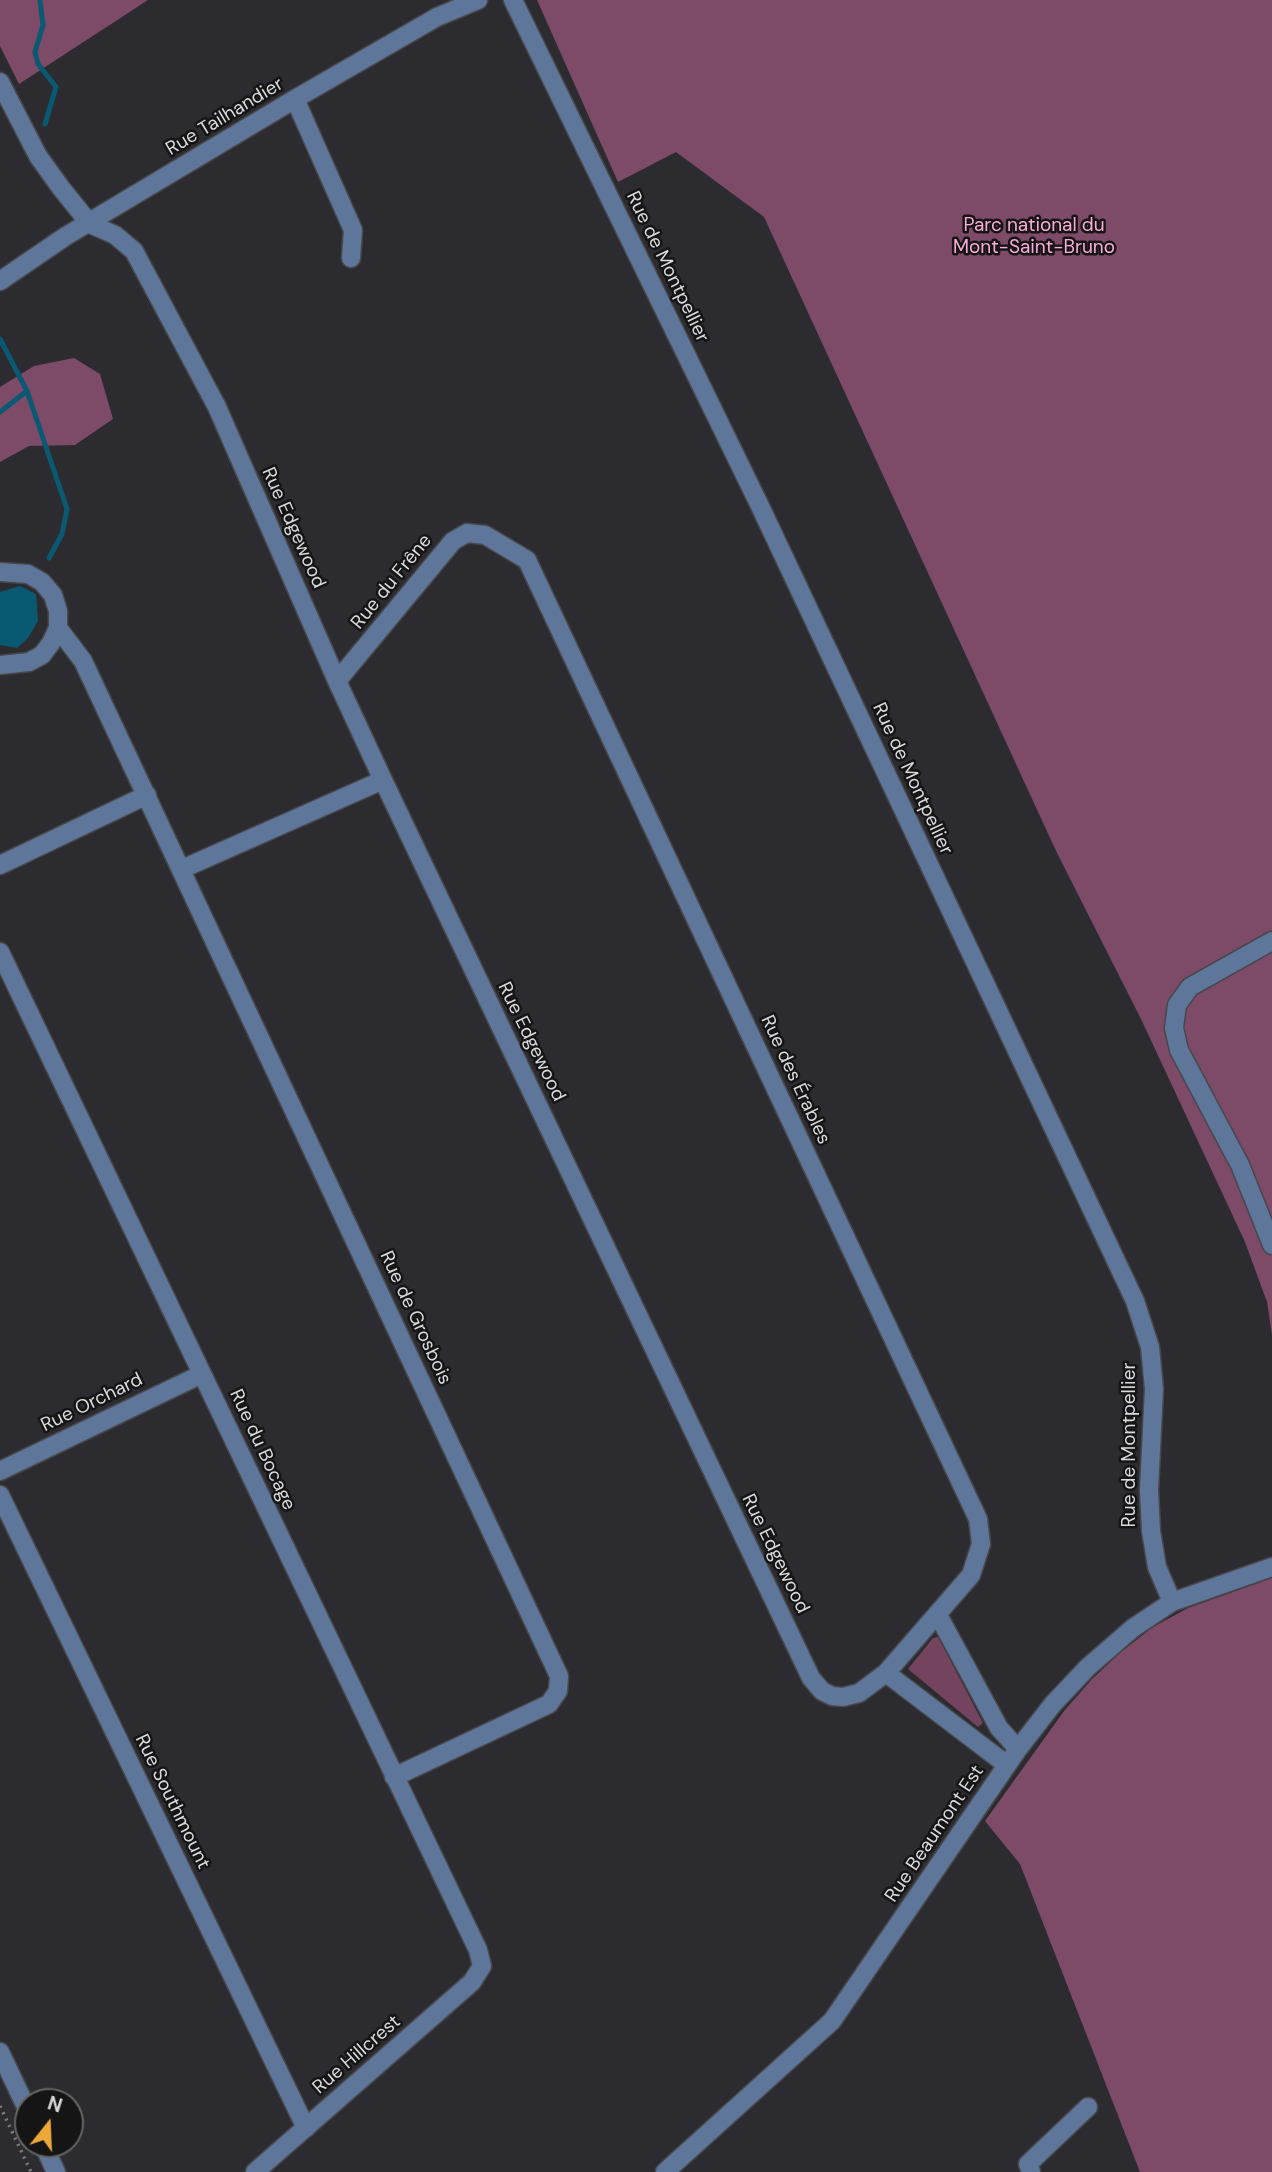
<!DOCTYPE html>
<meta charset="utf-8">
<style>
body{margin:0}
#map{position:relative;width:1272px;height:2172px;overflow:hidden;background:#2c2c30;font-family:"DM Sans",sans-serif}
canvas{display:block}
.north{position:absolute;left:14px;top:2088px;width:70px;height:70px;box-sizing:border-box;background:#151516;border:2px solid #646465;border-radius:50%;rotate:18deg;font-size:19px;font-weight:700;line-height:28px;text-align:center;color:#dadadc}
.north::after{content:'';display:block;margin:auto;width:24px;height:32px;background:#eda83b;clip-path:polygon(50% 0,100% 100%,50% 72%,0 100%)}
</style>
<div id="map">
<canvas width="1272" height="2172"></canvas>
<div class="north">N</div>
</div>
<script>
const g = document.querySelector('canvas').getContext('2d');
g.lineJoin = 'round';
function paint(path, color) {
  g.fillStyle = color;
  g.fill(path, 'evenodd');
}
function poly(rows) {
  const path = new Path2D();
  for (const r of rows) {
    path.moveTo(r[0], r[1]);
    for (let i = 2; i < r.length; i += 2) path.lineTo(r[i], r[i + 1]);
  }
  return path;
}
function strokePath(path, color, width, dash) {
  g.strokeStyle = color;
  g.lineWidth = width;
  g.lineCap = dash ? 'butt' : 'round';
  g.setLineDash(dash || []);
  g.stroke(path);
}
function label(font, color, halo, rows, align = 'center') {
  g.font = font + ' "DM Sans",sans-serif';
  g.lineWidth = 5;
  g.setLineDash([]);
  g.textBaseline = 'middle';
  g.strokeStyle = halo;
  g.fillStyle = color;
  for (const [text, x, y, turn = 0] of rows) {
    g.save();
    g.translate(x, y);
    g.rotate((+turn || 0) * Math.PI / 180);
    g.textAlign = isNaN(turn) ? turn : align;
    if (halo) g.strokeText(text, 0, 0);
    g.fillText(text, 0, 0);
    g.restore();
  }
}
const green = poly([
 [938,1637,983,1723,978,1727,908,1669,933,1638]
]);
const forest = poly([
 [0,0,148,0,19,84,0,46],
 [537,0,1272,0,1272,1335,1267,1302,1245,1242,1141,1019,1057,853,764,217,676,152,618,182],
 [74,358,100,374,113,419,75,445,29,446,0,462,0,387,34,366],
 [1272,1578,1272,2172,1140,2172,1020,1864,985,1821,1064,1711,1092,1679,1121,1652,1153,1627,1188,1608]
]);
const water = poly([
 [20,586,36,594,38,621,28,638,17,648,0,645,0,592]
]);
const stream = poly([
 [40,0,43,25,35,52,38,64,56,87,45,124],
 [0,339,27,391,0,412],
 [27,391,67,509,62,534,49,558]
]);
const path = poly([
 [0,2106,31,2172]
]);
const minor = poly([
 [513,0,759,504,1135,1301,1150,1347,1154,1389,1149,1490,1151,1531,1157,1567,1172,1602],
 [0,82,38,156,61,188,90,224,115,235,134,251,217,407,337,681,383,780,811,1678,822,1691,832,1696,843,1697,859,1693,886,1673,971,1575,981,1544,978,1519,527,560,485,535,467,533,453,541,337,681],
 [295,99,353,230,351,258],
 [0,281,66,236,295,99,437,17,478,0],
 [0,572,28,574,42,582,53,595,58,611,58,628,51,643,42,655,29,662,0,665],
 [58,628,83,661,559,1676,558,1691,549,1704,394,1777],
 [0,865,147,795],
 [182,869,383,780],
 [1272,941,1190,987,1177,1005,1174,1028,1179,1050,1240,1165,1272,1245],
 [0,952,478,1950,482,1966,472,1982,255,2172],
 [0,1471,202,1374],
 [0,1495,306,2128],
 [938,1615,999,1728,1018,1749],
 [886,1673,1007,1765],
 [0,2052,28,2111],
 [43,2144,56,2172],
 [665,2172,832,2021,1018,1749,1053,1704,1088,1667,1133,1628,1172,1602,1272,1567],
 [1031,2172,1028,2164,1088,2107]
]);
const streetNames = [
 ["Rue Tailhandier",225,117,-31],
 ["Rue de Montpellier",667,267,64],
 ["Rue Edgewood",293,528,66],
 ["Rue du Frêne",392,582,-51],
 ["Rue de Montpellier",912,779,65],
 ["Rue Edgewood",531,1042,64],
 ["Rue des Érables",795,1080,65],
 ["Rue de Grosbois",415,1318,65],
 ["Rue Orchard",92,1403,-26],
 ["Rue de Montpellier",1130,1445,-90],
 ["Rue du Bocage",262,1450,65],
 ["Rue Edgewood",775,1554,64],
 ["Rue Southmount",172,1802,64],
 ["Rue Beaumont Est",935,1834,-56],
 ["Rue Hillcrest",357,2055,-41]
];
const parkNames = [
 ["Parc national du",1034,226],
 ["Mont-Saint-Bruno",1034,248]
];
paint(green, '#74445f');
paint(forest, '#7d4a67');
paint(water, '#0a5973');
strokePath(stream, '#0a5973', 5);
strokePath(minor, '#48484c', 21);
strokePath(path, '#7c7c7f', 3.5, [2, 5]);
strokePath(minor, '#5d769a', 18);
label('19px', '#dadadc', '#151516', streetNames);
label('19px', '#fcabd8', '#151516', parkNames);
</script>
